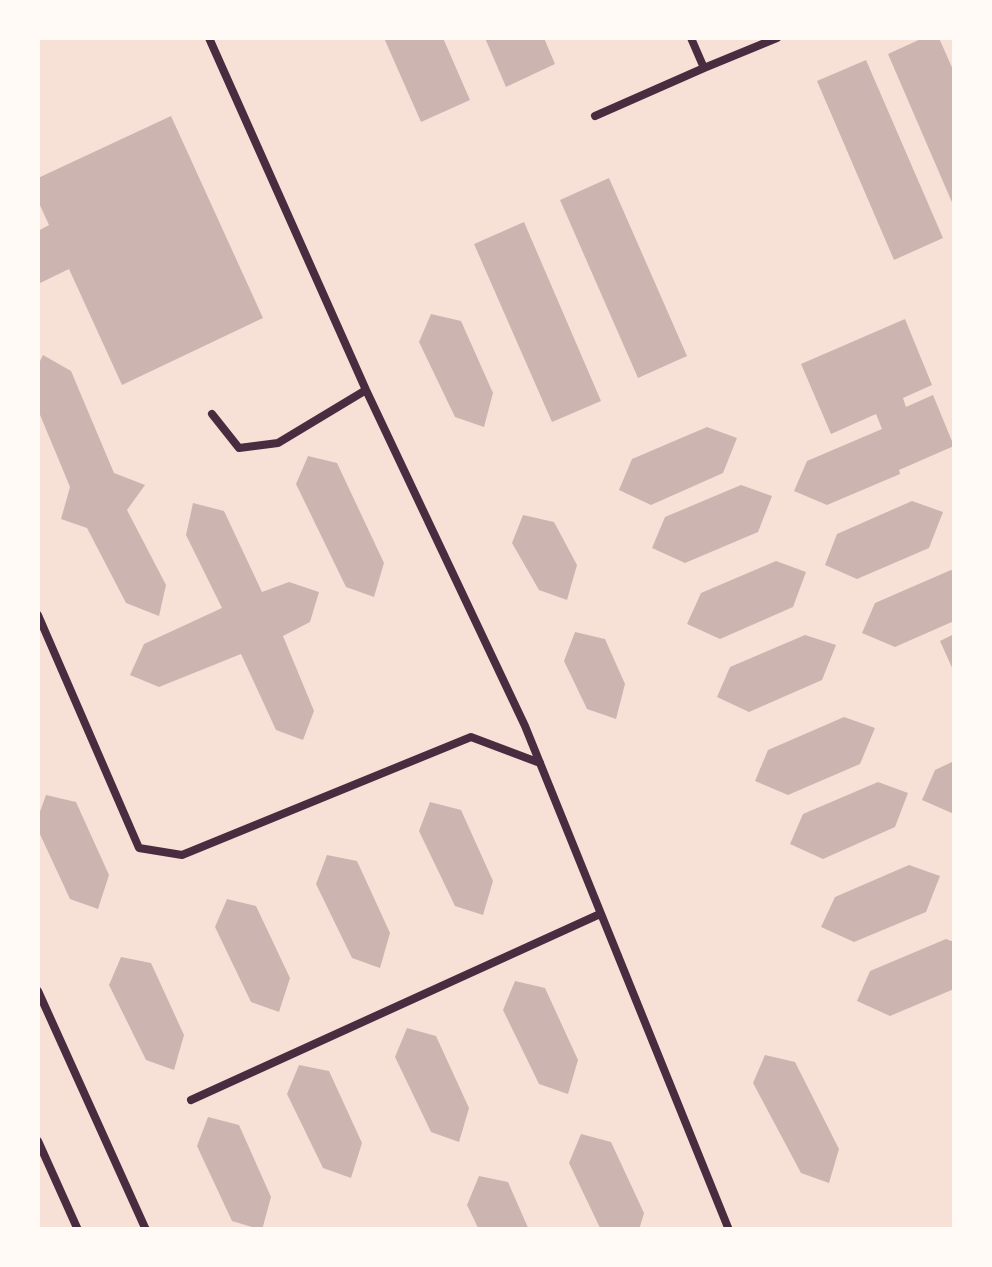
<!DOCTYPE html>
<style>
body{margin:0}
#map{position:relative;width:992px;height:1267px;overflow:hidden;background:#f7e1d7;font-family:Cabin,sans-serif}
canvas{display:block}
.frame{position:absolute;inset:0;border:40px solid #fffaf5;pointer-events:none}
</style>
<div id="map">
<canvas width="992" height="1267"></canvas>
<div class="frame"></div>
</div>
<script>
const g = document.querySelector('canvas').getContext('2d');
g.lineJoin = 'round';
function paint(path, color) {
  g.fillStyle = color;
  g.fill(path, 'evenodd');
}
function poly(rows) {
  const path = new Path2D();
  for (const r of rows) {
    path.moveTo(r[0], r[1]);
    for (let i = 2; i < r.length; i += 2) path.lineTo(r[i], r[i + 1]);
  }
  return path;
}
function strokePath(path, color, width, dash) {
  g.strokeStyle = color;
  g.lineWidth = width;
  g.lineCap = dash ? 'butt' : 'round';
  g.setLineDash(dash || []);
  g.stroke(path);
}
const building = poly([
 [384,38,443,38,470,100,421,122],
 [485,38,544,38,555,64,506,87],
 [923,38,939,38,954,72,954,207,888,54],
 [866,60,943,238,894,260,817,81],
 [171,116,263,318,122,385,69,269,38,284,38,231,49,225,38,201,38,178],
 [609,178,687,356,638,378,560,200],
 [524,222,601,401,552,422,474,244],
 [431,314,461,321,493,393,484,427,455,417,419,342],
 [905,319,932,385,903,398,906,407,933,395,954,446,899,470,900,474,827,505,794,491,807,461,882,429,876,414,831,434,801,364],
 [43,355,71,371,114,473,145,485,127,510,166,585,159,616,126,603,87,528,61,519,70,487,38,410,38,365],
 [707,427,737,438,723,473,651,505,619,490,632,459],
 [308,456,337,463,384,563,374,597,346,587,296,484],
 [741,485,772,496,758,532,685,563,652,548,665,517],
 [912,501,943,512,929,548,857,579,825,565,837,534],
 [193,503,224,511,262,592,289,582,319,592,310,622,283,636,314,711,303,740,276,730,241,654,159,687,130,675,144,644,222,608,186,535],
 [523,515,554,522,577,565,567,600,539,590,512,543],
 [776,561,806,572,793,607,720,639,687,624,701,593],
 [951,570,954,571,954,621,895,647,862,633,875,603],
 [575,632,605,639,625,684,616,719,587,709,564,661],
 [954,634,954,672,940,641],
 [805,635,836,645,822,680,749,712,717,697,730,667],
 [844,717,875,728,860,764,788,795,755,781,768,750],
 [954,761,954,814,922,800,935,770],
 [878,782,908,793,895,827,823,859,790,844,803,814],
 [46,795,76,802,109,875,98,909,70,899,38,830,38,817],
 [430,802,461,810,493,881,483,915,455,906,419,831],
 [327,855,357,861,390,933,380,968,352,958,316,884],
 [909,865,940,876,926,912,854,942,821,927,835,897],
 [227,899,256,906,290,978,279,1012,251,1002,215,927],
 [946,939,954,942,954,989,890,1016,857,1001,870,971],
 [121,957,151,963,184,1035,174,1070,146,1060,109,985],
 [515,981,545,988,578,1060,568,1094,539,1084,503,1010],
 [407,1028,436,1036,469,1108,459,1142,431,1132,395,1057],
 [765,1055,795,1062,839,1149,829,1183,801,1173,753,1083],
 [299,1065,329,1071,362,1143,351,1178,323,1168,287,1094],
 [208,1117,239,1125,271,1197,262,1230,232,1221,197,1146],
 [581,1134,611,1142,644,1213,639,1230,601,1230,569,1163],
 [479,1176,508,1182,529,1230,479,1230,467,1205]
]);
const service = poly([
 [209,38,366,390,525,726,729,1230],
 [691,38,704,68,777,38],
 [595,116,704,68],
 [212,414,239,448,278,443,366,390],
 [38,615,139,848,182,855,471,737,540,763],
 [38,991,146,1230],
 [191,1100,600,914],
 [38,1141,78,1230]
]);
paint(building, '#ccb4b1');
strokePath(service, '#4a2c40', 8);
</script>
